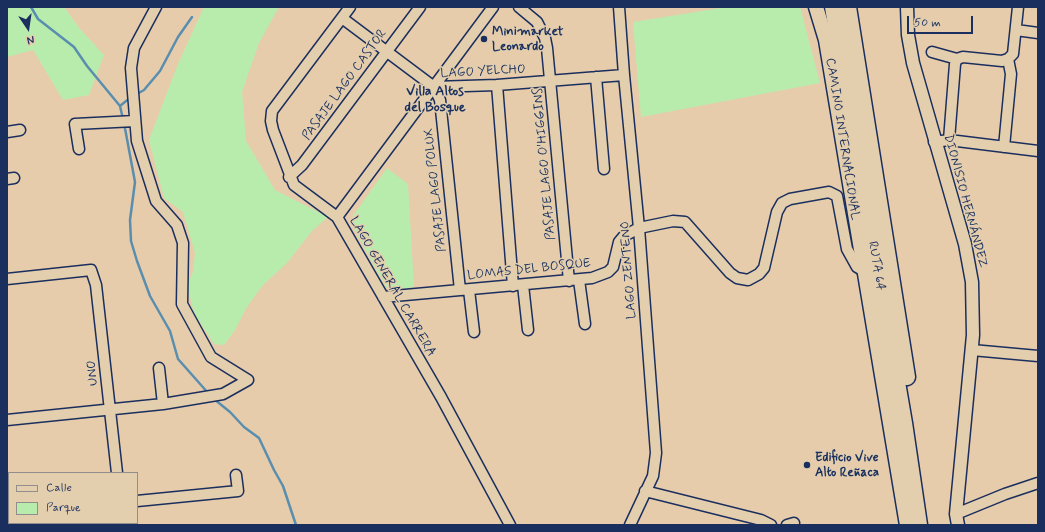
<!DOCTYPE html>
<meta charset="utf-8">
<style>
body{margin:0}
#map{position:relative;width:1045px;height:532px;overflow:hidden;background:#e7ccac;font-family:Mynerve,sans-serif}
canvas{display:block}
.frame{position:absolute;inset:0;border:8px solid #1b2f5e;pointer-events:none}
.legend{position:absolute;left:8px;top:472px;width:130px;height:52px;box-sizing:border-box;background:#e3cead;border:1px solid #938e8d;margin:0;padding:5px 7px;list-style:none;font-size:12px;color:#1b2f5e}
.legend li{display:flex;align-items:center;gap:8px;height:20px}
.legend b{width:20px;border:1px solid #938e8d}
.north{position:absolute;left:8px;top:8px;width:40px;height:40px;-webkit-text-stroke:3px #e3cead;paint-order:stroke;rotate:167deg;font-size:11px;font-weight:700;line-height:16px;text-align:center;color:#1b2f5e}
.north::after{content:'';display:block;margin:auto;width:14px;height:18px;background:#1b2f5e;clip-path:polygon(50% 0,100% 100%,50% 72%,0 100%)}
.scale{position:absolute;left:907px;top:16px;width:66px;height:18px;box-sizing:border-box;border:2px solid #1b2f5e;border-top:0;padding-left:5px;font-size:12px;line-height:14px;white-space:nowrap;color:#1b2f5e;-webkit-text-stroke:3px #e3cead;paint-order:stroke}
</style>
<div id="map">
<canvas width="1045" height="532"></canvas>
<div class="frame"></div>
<ul class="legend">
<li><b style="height:5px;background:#e3cead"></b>Calle</li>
<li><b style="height:11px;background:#b8ecad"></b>Parque</li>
</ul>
<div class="north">N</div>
<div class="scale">50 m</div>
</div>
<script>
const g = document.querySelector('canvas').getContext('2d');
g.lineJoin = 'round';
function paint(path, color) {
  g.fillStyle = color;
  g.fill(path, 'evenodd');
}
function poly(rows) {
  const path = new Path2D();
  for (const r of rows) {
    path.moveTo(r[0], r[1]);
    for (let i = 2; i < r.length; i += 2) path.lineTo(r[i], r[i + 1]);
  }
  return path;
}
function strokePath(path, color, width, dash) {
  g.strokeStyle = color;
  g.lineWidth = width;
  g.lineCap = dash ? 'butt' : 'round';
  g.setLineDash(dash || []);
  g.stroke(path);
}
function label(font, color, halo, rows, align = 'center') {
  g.font = font + ' Mynerve,sans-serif';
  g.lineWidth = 3;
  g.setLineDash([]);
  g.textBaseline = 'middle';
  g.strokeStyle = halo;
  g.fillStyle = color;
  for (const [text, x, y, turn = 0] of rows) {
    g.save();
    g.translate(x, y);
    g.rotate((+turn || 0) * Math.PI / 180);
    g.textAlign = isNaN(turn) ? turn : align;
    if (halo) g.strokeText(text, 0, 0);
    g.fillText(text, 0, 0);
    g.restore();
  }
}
const green = poly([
 [7,7,64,7,80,29,104,55,89,95,63,100,33,50,7,57],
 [204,7,279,7,259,43,242,92,246,141,275,190,328,217,312,231,287,263,263,285,247,307,235,330,224,345,214,344,194,313,187,285,193,272,195,253,183,212,164,198,149,140,178,64],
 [727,7,800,7,820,83,641,117,633,22],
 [387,168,408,184,414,287,392,290,386,287,351,224,353,216]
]);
const stream = poly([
 [31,7,38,19,74,47,87,66,120,106,123,119],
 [137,94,144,90,160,71,178,37,192,17],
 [120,106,131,97],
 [124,123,135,182,130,220,131,241,137,261,150,296,170,331,178,359,209,394],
 [214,399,230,412,244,427,259,438,274,470,283,486,296,525]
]);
const minor = poly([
 [350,7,272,111,271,121,273,130,294,185,337,217,441,397,510,525],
 [519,7,537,22,545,38,547,48,569,281],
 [619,7,624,75,639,228,656,453,653,476,630,525],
 [342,18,434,87,497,85,624,75],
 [1016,30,1038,33],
 [932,52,957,59,963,57,1002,61,1008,59,1013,54,1018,7],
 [596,77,604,169],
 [497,85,513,286],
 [434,87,440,100,460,290],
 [7,132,20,130],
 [949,140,955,64,957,59],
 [934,142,949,140,1038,151],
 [1004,147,1011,74,1008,59],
 [79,149,75,124,135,121],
 [289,177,302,165,420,7],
 [7,179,14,178],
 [337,217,493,7],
 [7,279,91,270,96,285,117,473],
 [579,280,585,324],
 [523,285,528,330],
 [469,290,474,332],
 [383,297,592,278,608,272,613,267,619,242,624,236,639,228,673,221,685,222,730,273,737,278,748,280,759,274,764,268,777,212,782,203,790,199,829,192,837,196,847,249,857,267,864,271],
 [972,350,1038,356],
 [159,368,163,404],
 [7,420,163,404,223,394,248,380,211,357,182,304,183,243,177,225,156,201,137,141,131,68,134,48,156,7],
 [645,491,761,520,771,525],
 [137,501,238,491,236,475],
 [956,514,1005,494,1038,483],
 [121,523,121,525],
 [787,525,794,523]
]);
const tertiary = poly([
 [907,7,908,35,913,63,965,244,972,282,973,335,956,514,958,525]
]);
const secondary = poly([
 [816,7,826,40,907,525]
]);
const trunk = poly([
 [833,7,904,423,919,525],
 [848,7,907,377]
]);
const markers = [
 [484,39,4,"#1b2f5e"],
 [807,465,4,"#1b2f5e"]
];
const poiNames = [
 ["Minimarket",492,32],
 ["Leonardo",492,47],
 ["Edificio Vive",815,458],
 ["Alto Reñaca",815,473]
];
const streetNames = [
 ["LAGO YELCHO",483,72,-3],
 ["PASAJE LAGO CASTOR",345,85,-54],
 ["CAMINO INTERNACIONAL",842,139,81],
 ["PASAJE LAGO O'HIGGINS",545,164,-95],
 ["PASAJE LAGO POLUX",436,190,-96],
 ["DIONISIO HERNÁNDEZ",965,201,75],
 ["RUTA 64",876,266,80],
 ["LOMAS DEL BOSQUE",529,270,-6],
 ["LAGO ZENTENO",629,270,-94],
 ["LAGO GENERAL CARRERA",392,287,60],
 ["UNO",93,373,-96]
];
const neighbourhoodNames = [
 ["Villa Altos",435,92],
 ["del Bosque",435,108]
];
paint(green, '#b8ecad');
strokePath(stream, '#5a8eaf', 2.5);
strokePath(minor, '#1b2f5e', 13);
strokePath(tertiary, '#1b2f5e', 15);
strokePath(secondary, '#1b2f5e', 17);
strokePath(trunk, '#1b2f5e', 19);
strokePath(minor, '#e3cead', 10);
strokePath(tertiary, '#e3cead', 12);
strokePath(secondary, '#e3cead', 14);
strokePath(trunk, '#e3cead', 16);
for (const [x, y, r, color] of markers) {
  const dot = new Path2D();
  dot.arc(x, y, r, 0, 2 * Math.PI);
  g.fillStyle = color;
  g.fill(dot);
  strokePath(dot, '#e3cead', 1.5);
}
label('bold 13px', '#1b2f5e', '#e3cead', poiNames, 'left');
label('13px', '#1b2f5e', '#e3cead', streetNames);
label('bold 14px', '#1b2f5e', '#e3cead', neighbourhoodNames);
</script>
